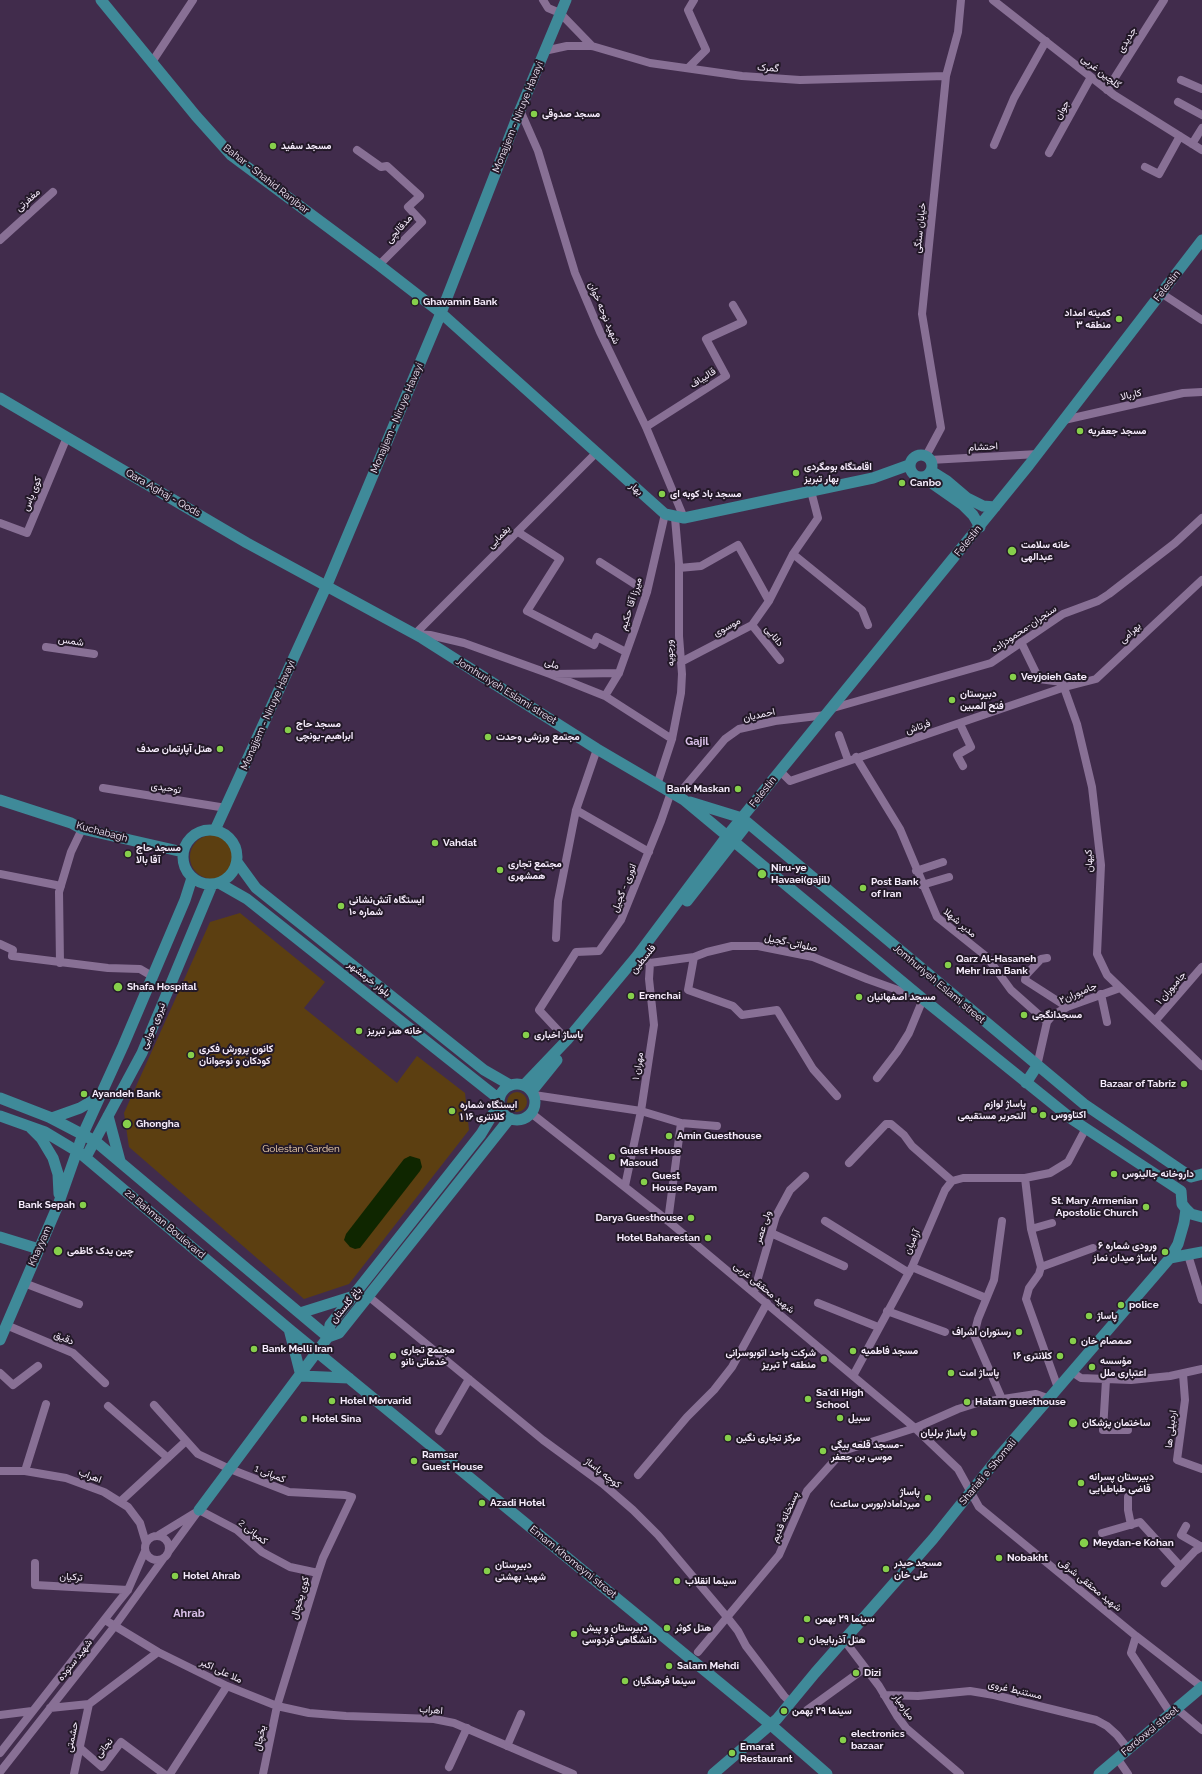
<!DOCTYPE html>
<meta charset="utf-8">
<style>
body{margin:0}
canvas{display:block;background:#412c4c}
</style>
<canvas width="1202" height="1774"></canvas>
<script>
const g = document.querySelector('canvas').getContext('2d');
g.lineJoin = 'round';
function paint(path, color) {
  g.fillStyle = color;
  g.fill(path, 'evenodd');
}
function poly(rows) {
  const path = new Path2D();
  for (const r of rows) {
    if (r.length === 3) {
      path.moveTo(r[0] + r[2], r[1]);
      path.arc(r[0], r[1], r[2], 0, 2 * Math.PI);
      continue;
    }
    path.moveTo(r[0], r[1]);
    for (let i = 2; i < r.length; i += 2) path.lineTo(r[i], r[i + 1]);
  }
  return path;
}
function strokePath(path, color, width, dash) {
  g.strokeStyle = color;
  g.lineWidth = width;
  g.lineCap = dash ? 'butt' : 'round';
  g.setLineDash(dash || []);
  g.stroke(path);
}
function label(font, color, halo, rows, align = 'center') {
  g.font = font + ' Raleway,Vazirmatn,sans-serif';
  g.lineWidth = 4;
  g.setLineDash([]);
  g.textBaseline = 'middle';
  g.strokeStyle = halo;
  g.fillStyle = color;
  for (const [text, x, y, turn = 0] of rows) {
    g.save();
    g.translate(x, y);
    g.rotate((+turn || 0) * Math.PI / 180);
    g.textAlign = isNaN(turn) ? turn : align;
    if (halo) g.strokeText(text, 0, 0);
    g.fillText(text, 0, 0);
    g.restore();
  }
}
const green = poly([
 [212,857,22],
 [240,913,325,982,304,1008,397,1083,417,1056,465,1093,469,1130,349,1284,304,1299,129,1147,124,1113,210,922],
 [517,1102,10]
]);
const water = poly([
 [410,1156,420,1159,422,1167,420,1171,360,1248,355,1249,350,1247,344,1240,346,1234,404,1159]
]);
const minor = poly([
 [543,0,548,8,560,13,592,46],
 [993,0,1114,95,1202,150],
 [544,51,567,46,592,46,650,63,742,76,800,80,946,76],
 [152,62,193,0],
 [688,68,706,50,688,10,694,0],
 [1181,80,1202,89],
 [1107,90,1164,0],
 [1178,102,1202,115],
 [520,110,538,151,575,273,600,332,646,427,684,518],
 [1192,144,1202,128],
 [994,145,1014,98,1046,41],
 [357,150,381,167,387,166,420,196,408,207,422,222,379,265],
 [1049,153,1091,77],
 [1145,167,1159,174,1180,136],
 [0,240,53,192],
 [1161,293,1202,320],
 [1064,420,1183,393,1202,392],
 [646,427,726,376,706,339,743,322,733,305],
 [926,456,941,428,922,314,946,76,958,32,961,0],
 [930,460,1038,454],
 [0,523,27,533,67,437],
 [518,532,560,559,527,611,594,645,597,637,626,652],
 [793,554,862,610,868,625],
 [600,562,647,592],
 [679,568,701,566,738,545,769,601],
 [752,625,780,660],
 [415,634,430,635,464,643,550,674,605,696,672,739],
 [415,634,596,453],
 [1021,642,1039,679,1062,682,1077,724,1092,787,1101,865,1097,954,1107,975,1202,1066],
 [46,647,94,654],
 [681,662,752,625,769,601,793,554,818,518,811,491],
 [554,674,619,673],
 [605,696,619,673,635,628,647,592,665,514],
 [833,708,991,663,1063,614,1098,601,1109,594,1175,543,1202,518],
 [960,724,971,747,957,755,963,766],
 [839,735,848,760],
 [856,757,900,829,937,917,987,957,1011,990,1047,1022,1037,1066],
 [780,771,790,781,1065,687,1096,679,1202,580],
 [657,785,672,739,681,693,682,674,679,636,679,564,675,518],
 [103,788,226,808],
 [677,796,725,739,739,729,775,721,826,715],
 [576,810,649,852],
 [916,871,943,862],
 [0,874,61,886],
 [922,885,949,877],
 [556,938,558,901,576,810,597,749],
 [0,944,13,950,12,956,108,968,140,969,152,976],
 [694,957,688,990,733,1006,742,1015,777,1010,813,1069,837,1096],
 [1047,958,1041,959,1026,975,1025,980,1067,1007],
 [60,963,59,892,71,852,82,829],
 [650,963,694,957,707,952,732,946,758,946,813,957,867,979,923,999,909,1033,897,1052,877,1078],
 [1101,994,1107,1022],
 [1155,1021,1202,967],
 [1047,1022,1052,1016,1067,1007,1120,988],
 [567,1040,539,1010,576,952,599,951,621,920,661,821,671,792],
 [534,1095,641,1111,681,1123,717,1126],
 [531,1113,668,1221,915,1428,958,1469,979,1507,1136,1636,1202,1687],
 [849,1163,886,1124,891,1124,904,1135,912,1146,952,1181],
 [1025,1178,1031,1229,1041,1267,1039,1274,1029,1288,1026,1299,1058,1388],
 [625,1186,641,1111,654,1025,649,979,650,963,637,956],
 [668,1221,681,1123],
 [825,1221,909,1273],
 [1002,1221,994,1280,978,1319,974,1335,1002,1399],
 [1031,1229,1052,1223],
 [771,1233,844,1266],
 [1188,1255,1202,1300],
 [912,1267,986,1298],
 [1041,1267,1093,1248],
 [24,1283,79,1304],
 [754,1292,776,1216,790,1190,805,1176],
 [368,1296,543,1440,603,1484,633,1510,658,1535,727,1617,738,1631,746,1646,784,1696,790,1702],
 [818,1303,878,1327],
 [887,1311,945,1332],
 [6,1325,73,1353,105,1383],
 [1072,1372,1081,1378,1131,1380,1170,1376,1202,1369],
 [0,1373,13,1385,38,1366],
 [1183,1374,1185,1400,1177,1460,1202,1469],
 [853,1376,912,1267,945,1190,952,1181,963,1178,1025,1178,1050,1173,1068,1162,1086,1128],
 [1106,1380,1103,1430,1128,1430],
 [154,1405,198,1454,230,1469,289,1492,345,1495,352,1497,323,1558,318,1573,277,1706,263,1774],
 [108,1406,168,1458],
 [439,1431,469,1379],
 [0,1471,25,1471,66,1478,104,1492,128,1507,140,1523,146,1543],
 [25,1471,46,1404],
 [638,1475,687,1417,714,1390,732,1367,767,1303],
 [1128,1497,1128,1510,1131,1525],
 [121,1501,186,1441],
 [199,1510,237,1530,262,1552,290,1567,318,1573],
 [1186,1526,1181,1535,1202,1547],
 [1102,1533,1140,1522,1180,1566],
 [159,1535,195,1513],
 [157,1548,12],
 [169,1551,199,1510],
 [35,1563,35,1585,128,1590],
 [1165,1583,1195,1551,1202,1547],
 [105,1620,158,1652,227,1686,277,1706,309,1713,346,1716,434,1719,454,1723,573,1774],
 [1136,1636,1131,1653,1171,1714],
 [844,1640,879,1686,897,1716,906,1728,960,1774],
 [698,1652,779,1555,807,1491,843,1451,915,1428,958,1409,977,1403,1036,1394,1050,1399],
 [884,1695,918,1696,970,1691,994,1695,1096,1720,1107,1726,1117,1735,1128,1749],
 [50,1708,89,1704,158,1652],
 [1177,1709,1202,1730],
 [807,1710,865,1668],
 [0,1715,32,1711],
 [507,1746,521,1714],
 [80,1748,102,1767,121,1742,164,1774],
 [0,1753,119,1601,128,1590,145,1551],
 [1117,1758,1128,1774],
 [449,1767,467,1728],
 [0,1772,114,1627,163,1559],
 [74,1774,89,1704],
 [170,1774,227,1686]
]);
const major = poly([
 [101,0,196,116,231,155,379,265,441,313,665,514,684,518,873,478,909,465],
 [0,398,247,543,422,638,597,749,684,800,923,999,1073,1120,1181,1191,1182,1204,1186,1209,1191,1214,1202,1217],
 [921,466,11],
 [931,471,947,481,967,498,983,506,995,507],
 [923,477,963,505,973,515,980,527],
 [0,800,71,823,82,829,183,852],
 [690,802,742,818,1084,1104,1191,1177,1202,1174],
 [210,857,27],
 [215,830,326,587,441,313,520,110,566,0],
 [237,862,256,888,484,1070,510,1085],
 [219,883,247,899,499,1099],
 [687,901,748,823],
 [1026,1083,1037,1066],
 [517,1102,18],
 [524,1085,567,1040,637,956,727,836,1029,465,1202,240],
 [532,1091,557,1060],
 [0,1098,49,1117,95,1141,328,1337],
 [0,1116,45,1132,80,1153,289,1329,771,1725,827,1774],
 [108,1116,120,1161],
 [52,1118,80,1108,99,1097],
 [31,1128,41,1138,53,1158,58,1174,59,1194],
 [86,1157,142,1053,212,885],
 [0,1237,39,1249],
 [1170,1258,1202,1252],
 [300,1313,354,1296],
 [289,1329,301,1376],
 [328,1337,339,1333,510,1118],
 [0,1340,58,1205,83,1134,123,1046,185,900,192,878],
 [301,1376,349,1378],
 [199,1510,328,1337,330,1325,481,1134,499,1104],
 [713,1774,777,1719,815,1673,933,1539,1002,1453,1170,1258,1178,1244,1184,1223,1186,1209],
 [1099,1774,1202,1687]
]);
const markers = [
 [534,114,4,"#86cf4b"],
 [273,146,4,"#86cf4b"],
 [415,302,4,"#86cf4b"],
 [1119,319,4,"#86cf4b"],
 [1080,431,4,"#86cf4b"],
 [796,473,4,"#86cf4b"],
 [902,483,4,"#86cf4b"],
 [662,494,4,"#86cf4b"],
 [1012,551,5,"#86cf4b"],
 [1013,677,4,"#86cf4b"],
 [952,700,4,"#86cf4b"],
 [288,730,4,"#86cf4b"],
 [488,737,4,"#86cf4b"],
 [220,749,4,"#86cf4b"],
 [738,789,4,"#86cf4b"],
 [435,843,4,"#86cf4b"],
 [128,854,4,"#86cf4b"],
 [500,870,4,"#86cf4b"],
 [762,874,5,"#86cf4b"],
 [863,888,4,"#86cf4b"],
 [341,906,4,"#86cf4b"],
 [948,965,4,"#86cf4b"],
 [118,987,5,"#86cf4b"],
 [631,996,4,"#86cf4b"],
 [859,997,4,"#86cf4b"],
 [1024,1015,4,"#86cf4b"],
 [359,1031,4,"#86cf4b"],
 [526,1035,4,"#86cf4b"],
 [191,1055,4,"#86cf4b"],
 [1184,1084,4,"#86cf4b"],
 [84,1094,4,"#86cf4b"],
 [1034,1110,4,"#86cf4b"],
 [452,1111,4,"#86cf4b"],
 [1043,1115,4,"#86cf4b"],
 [127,1124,5,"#86cf4b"],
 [669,1136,4,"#86cf4b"],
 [612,1157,4,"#86cf4b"],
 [1114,1174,4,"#86cf4b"],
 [644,1182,4,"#86cf4b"],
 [83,1205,4,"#86cf4b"],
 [1146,1207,4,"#86cf4b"],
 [691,1218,4,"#86cf4b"],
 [708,1238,4,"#86cf4b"],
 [58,1251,5,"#86cf4b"],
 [1165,1252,4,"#86cf4b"],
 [1121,1305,4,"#86cf4b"],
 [1089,1316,4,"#86cf4b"],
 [1019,1332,4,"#86cf4b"],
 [1073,1341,4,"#86cf4b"],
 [254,1349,4,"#86cf4b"],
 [853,1351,4,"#86cf4b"],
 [393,1356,4,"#86cf4b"],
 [1060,1356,4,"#86cf4b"],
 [824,1359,4,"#86cf4b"],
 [1092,1367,4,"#86cf4b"],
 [951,1373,4,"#86cf4b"],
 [808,1399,4,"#86cf4b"],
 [332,1401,4,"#86cf4b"],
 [967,1402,4,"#86cf4b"],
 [840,1418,4,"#86cf4b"],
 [304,1419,4,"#86cf4b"],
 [1073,1423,5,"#86cf4b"],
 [974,1433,4,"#86cf4b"],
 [728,1438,4,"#86cf4b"],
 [823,1451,4,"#86cf4b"],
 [414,1461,4,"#86cf4b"],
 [1081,1483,4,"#86cf4b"],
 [928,1498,4,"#86cf4b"],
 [482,1503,4,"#86cf4b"],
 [1084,1543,5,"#86cf4b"],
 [999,1558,4,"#86cf4b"],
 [886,1569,4,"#86cf4b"],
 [487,1571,4,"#86cf4b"],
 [175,1576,4,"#86cf4b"],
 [677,1581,4,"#86cf4b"],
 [807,1619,4,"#86cf4b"],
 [667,1628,4,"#86cf4b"],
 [574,1634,4,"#86cf4b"],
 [801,1640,4,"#86cf4b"],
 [669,1666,4,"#86cf4b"],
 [856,1673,4,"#86cf4b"],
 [625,1681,4,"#86cf4b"],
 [784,1711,4,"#86cf4b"],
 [843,1740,4,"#86cf4b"],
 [732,1753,4,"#86cf4b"]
];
const streetNames = [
 ["جدیدی",1127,40,-58],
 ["گمرک",768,68,4],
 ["گلچین غربی",1101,72,38],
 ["جوان",1062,110,-61],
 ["Monajjem - Niruye Havayi",518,117,-68],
 ["Bahar - Shahid Ranjbar",266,179,38],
 ["مغفرتی",28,200,-41],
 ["خیابان سنگی",920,228,-84],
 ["مدقالچی",399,229,-48],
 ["Felestin",1167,286,-52],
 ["شهید نوحه خوان",604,313,67],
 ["قالیباف",703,378,-33],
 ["کاربالا",1131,395,-13],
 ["Monajjem - Niruye Havayi",397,418,-67],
 ["احتشام",983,447,-3],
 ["بهار",636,489,42],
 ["Qara Aghaj - Qods",163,493,30],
 ["کوی یاس",32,494,-68],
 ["یغمایی",499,537,-45],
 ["Felestin",968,541,-51],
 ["میرزا آقا حکیم",631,604,-73],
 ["موسوی",727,627,-28],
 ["سنجران-محمودزاده",1024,629,-34],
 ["بهرامی",1130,633,-43],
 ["دانایی",774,636,51],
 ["شمس",71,641,9],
 ["ورجویه",670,653,-94],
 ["ملی",552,664,20],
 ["Jomhuriyeh Eslami street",506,691,32],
 ["Monajjem - Niruye Havayi",268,715,-66],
 ["احمدیان",759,715,-12],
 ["فرتاش",918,727,-18],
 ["توحیدی",166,788,9],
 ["Felestin",763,792,-51],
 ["Kuchabagh",102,832,15],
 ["کیهان",1089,861,-93],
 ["انوری - گجیل",624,888,-68],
 ["مدیر شهلا",960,923,40],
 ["صلواتی-گجیل",791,943,12],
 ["فلسطین",643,959,-51],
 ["بلوار خرمشهر",369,979,38],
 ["Jomhuriyeh Eslami street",939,984,40],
 ["جامبوران ۱",1171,988,-49],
 ["جامبوران۲",1078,993,-23],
 ["نیروی هوایی",153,1026,-67],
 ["مهران ۱",638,1066,-81],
 ["22 Bahman Boulevard",165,1224,40],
 ["ولی عصر",763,1227,-72],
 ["آرامیان",912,1242,-66],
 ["Khayyam",40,1246,-66],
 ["شهید محققی غربی",764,1288,39],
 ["باغ گلستان",346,1305,-51],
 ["دقیق",64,1338,24],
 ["اردبیلی ها",1171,1429,-83],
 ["Shariati e Shomali",988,1472,-50],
 ["کوچه پاساژ",603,1473,38],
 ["کمپانی 1",270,1474,22],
 ["اهراب",90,1476,21],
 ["پستخانه قدیم",785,1517,-66],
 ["کمپانی 2",253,1532,39],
 ["Emam Khomeyni street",573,1562,39],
 ["ترکیان",71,1577,3],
 ["شهید محققی شرقی",1090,1585,39],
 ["کوی یخچال",300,1598,-74],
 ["شهید ستوده",75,1660,-52],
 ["ملا علی اکبر",221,1671,25],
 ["مستنبط غروی",1015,1690,13],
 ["میارمیار",904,1707,56],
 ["اهراب",431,1710,5],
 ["Ferdowsi street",1150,1731,-40],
 ["حشمتی",72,1737,-78],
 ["یخچال",260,1738,-78],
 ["نجاتی",104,1748,-51]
];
const poiNames = [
 ["مسجد صدوقی",542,114],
 ["مسجد سفید",281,146],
 ["Ghavamin Bank",423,302],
 ["کمیته امداد",1111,313,"right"],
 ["منطقه ۳",1111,325,"right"],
 ["مسجد جعفریه",1088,431],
 ["اقامتگاه بومگردی",804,467],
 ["بهار تبریز",804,479],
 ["Canbo",910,483],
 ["مسجد باد کوبه ای",670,494],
 ["خانه سلامت",1021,545],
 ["عبدالهی",1021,557],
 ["Veyjoieh Gate",1021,677],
 ["دبیرستان",960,694],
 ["فتح المبین",960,706],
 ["مسجد حاج",296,724],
 ["ابراهیم-یونچی",296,736],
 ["مجتمع ورزشی وحدت",496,737],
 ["هتل آپارتمان صدف",212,749,"right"],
 ["Bank Maskan",730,789,"right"],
 ["Vahdat",443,843],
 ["مسجد حاج",136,848],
 ["آقا بالا",136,860],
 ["مجتمع تجاری",508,864],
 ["همشهری",508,876],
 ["Niru-ye",771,868],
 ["Havaei(gajil)",771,880],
 ["Post Bank",871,882],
 ["of Iran",871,894],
 ["ایستگاه آتش‌نشانی",349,900],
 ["شماره ۱۰",349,912],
 ["Qarz Al-Hasaneh",956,959],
 ["Mehr Iran Bank",956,971],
 ["Shafa Hospital",127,987],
 ["Erenchai",639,996],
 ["مسجد اصفهانیان",867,997],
 ["مسجدانگجی",1032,1015],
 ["خانه هنر تبریز",367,1031],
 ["پاساژ اخباری",534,1035],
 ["کانون پرورش فکری",199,1049],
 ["کودکان و نوجوانان",199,1061],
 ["Bazaar of Tabriz",1176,1084,"right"],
 ["Ayandeh Bank",92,1094],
 ["پاساژ لوازم",1026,1104,"right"],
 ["التحریر مستقیمی",1026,1116,"right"],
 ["ایستگاه شماره",460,1105],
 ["۱ کلانتری ۱۶",460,1117],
 ["اکتاووس",1051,1115],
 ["Ghongha",136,1124],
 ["Amin Guesthouse",677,1136],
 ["Guest House",620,1151],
 ["Masoud",620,1163],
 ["داروخانه جالینوس",1122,1174],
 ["Guest",652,1176],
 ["House Payam",652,1188],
 ["St. Mary Armenian",1138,1201,"right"],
 ["Apostolic Church",1138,1213,"right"],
 ["Bank Sepah",75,1205,"right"],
 ["Darya Guesthouse",683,1218,"right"],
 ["Hotel Baharestan",700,1238,"right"],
 ["ورودی شماره ۶",1157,1246,"right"],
 ["پاساژ میدان نماز",1157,1258,"right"],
 ["چین یدک کاظمی",67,1251],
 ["police",1129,1305],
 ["پاساژ",1097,1316],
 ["رستوران اشراف",1011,1332,"right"],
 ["صمصام خان",1081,1341],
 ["Bank Melli Iran",262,1349],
 ["مجتمع تجاری",401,1350],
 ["خدماتی نانو",401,1362],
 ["مسجد فاطمیه",861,1351],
 ["شرکت واحد اتوبوسرانی",816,1353,"right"],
 ["منطقه ۲ تبریز",816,1365,"right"],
 ["کلانتری ۱۶",1052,1356,"right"],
 ["مؤسسه",1100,1361],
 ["اعتباری ملل",1100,1373],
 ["پاساژ امت",959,1373],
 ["Sa'di High",816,1393],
 ["School",816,1405],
 ["Hotel Morvarid",340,1401],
 ["Hatam guesthouse",975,1402],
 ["سبیل",848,1418],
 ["Hotel Sina",312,1419],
 ["ساختمان پزشکان",1082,1423],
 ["پاساژ برلیان",966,1433,"right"],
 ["مرکز تجاری نگین",736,1438],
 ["مسجد قلعه بیگی-",831,1445],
 ["موسی بن جعفر",831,1457],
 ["Ramsar",422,1455],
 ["Guest House",422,1467],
 ["دبیرستان پسرانه",1089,1477],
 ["قاضی طباطبایی",1089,1489],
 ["پاساژ",920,1492,"right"],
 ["میرداماد(بورس ساعت)",920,1504,"right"],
 ["Azadi Hotel",490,1503],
 ["Meydan-e Kohan",1093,1543],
 ["Nobakht",1007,1558],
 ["مسجد حیدر",894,1563],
 ["علی خان",894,1575],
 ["دبیرستان",495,1565],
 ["شهید بهشتی",495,1577],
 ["Hotel Ahrab",183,1576],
 ["سینما انقلاب",685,1581],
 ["سینما ۲۹ بهمن",815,1619],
 ["دبیرستان و پیش",582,1628],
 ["دانشگاهی فردوسی",582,1640],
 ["هتل کوثر",675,1628],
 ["هتل آذربایجان",809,1640],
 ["Salam Mehdi",677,1666],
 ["Dizi",864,1673],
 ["سینما فرهنگیان",633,1681],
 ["سینما ٢٩ بهمن",792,1711],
 ["electronics",851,1734],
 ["bazaar",851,1746],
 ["Emarat",740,1747],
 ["Restaurant",740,1759]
];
const parkNames = [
 ["Golestan Garden",301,1149]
];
const neighbourhoodNames = [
 ["Gajil",697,742],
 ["Ahrab",189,1614]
];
paint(green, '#5c3f11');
paint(water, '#0f2600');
strokePath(minor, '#887095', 8);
strokePath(major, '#3f8a99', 11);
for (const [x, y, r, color] of markers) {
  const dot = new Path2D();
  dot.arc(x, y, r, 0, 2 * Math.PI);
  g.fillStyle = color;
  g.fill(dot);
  strokePath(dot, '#231928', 1.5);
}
label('10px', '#f7edfd', '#231928', streetNames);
label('bold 10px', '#f7edfd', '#231928', poiNames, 'left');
label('10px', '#fcddb6', '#231928', parkNames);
label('bold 11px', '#dac0e9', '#231928', neighbourhoodNames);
</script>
